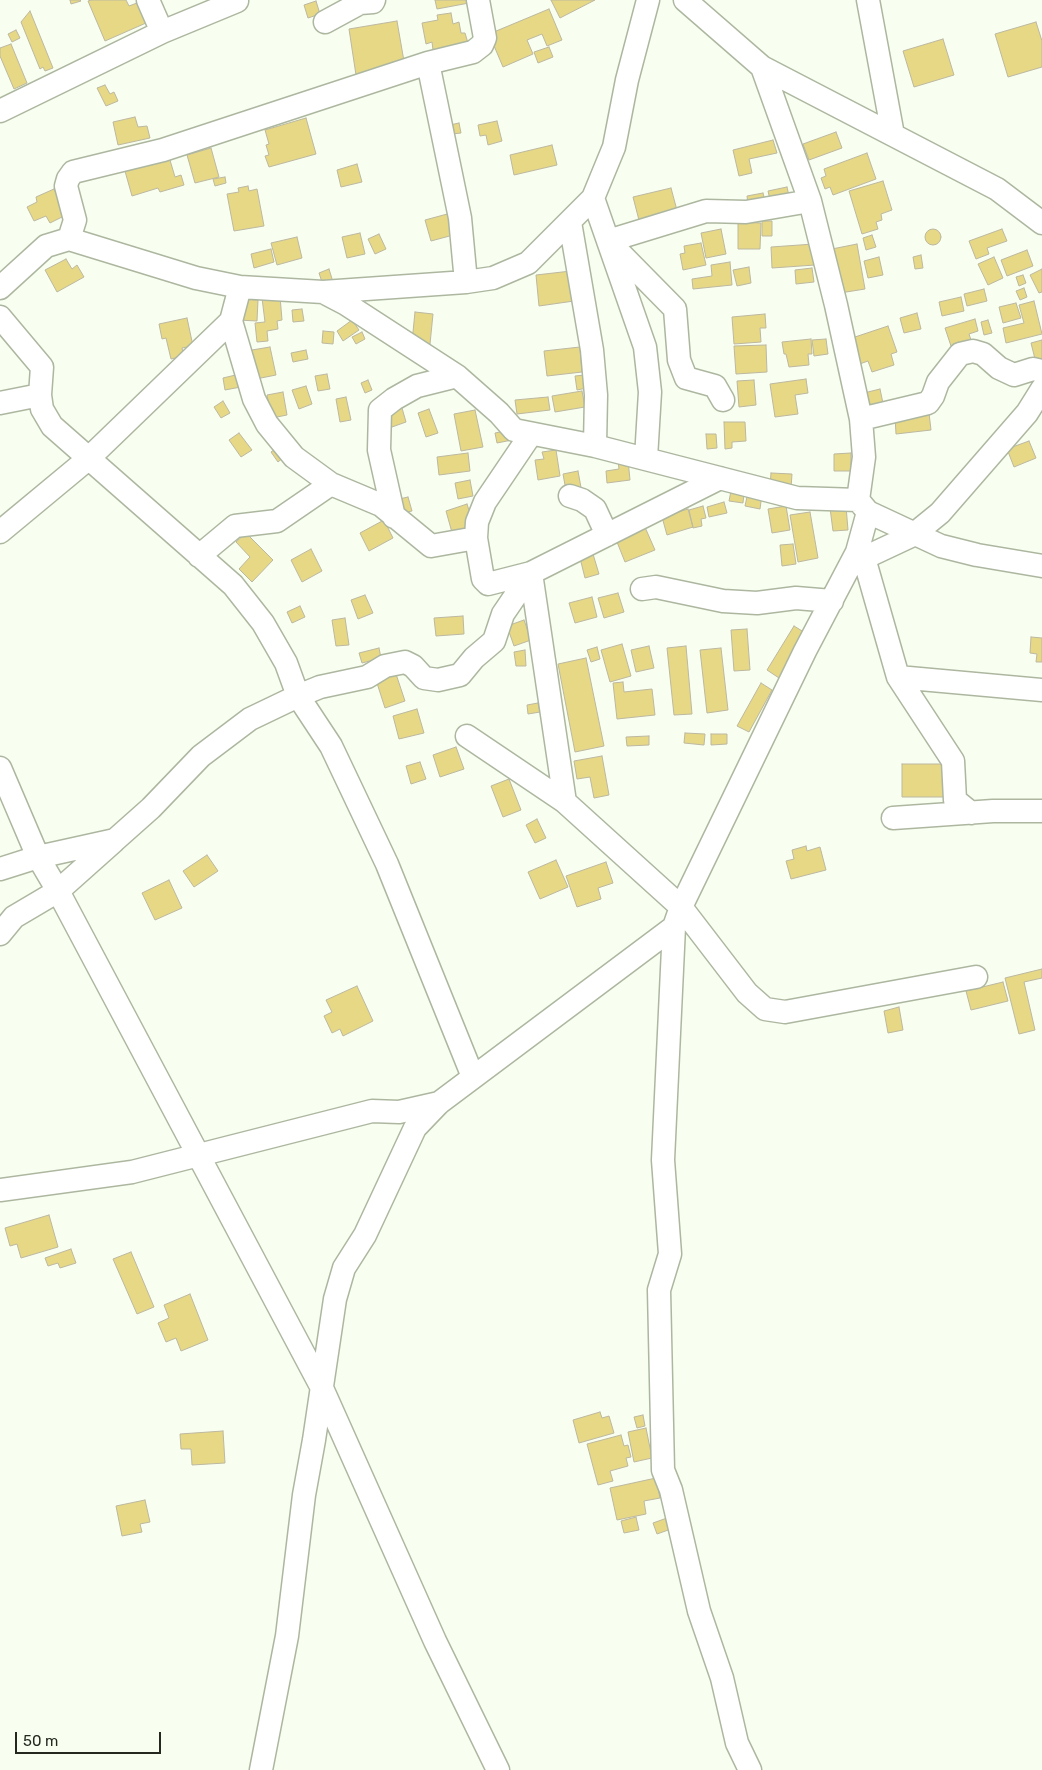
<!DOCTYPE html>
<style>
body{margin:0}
#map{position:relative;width:1042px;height:1770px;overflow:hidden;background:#f8fef0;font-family:Rubik,sans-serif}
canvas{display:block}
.scale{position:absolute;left:15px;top:1732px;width:146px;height:22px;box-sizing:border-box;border:2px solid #24281f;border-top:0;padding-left:6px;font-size:15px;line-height:18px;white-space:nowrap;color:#24281f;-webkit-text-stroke:4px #f8fef0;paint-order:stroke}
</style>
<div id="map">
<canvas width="1042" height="1770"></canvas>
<div class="scale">50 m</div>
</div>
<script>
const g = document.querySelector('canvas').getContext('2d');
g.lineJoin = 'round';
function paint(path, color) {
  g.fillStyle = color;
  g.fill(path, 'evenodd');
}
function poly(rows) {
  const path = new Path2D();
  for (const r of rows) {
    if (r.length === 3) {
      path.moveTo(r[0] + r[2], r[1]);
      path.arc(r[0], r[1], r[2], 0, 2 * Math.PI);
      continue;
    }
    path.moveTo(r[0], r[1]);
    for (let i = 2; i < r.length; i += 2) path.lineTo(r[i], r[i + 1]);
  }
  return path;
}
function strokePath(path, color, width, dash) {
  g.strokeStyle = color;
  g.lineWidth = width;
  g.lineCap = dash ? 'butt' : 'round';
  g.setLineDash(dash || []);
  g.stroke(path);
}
const building = poly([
 [70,0,80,0,81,1,71,4,70,0],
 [91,0,126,0,129,6,137,3,146,23,105,41,88,1,91,0],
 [435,0,468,0,469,3,437,9,435,0],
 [551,0,595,0,560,18,551,0],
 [316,1,320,14,308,18,304,5,316,1],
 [549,9,562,40,547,46,542,34,527,40,533,54,503,67,489,34,549,9],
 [30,11,53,68,45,71,43,67,40,69,21,22,30,11],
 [451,13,453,24,459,22,461,33,465,33,468,43,433,50,432,42,426,44,422,23,438,20,437,15,451,13],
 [397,21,405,67,356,75,349,29,397,21],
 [1036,22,1042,41,1042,67,1008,77,995,34,1036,22],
 [16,30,20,38,12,42,8,34,16,30],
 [943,39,954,75,914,87,903,51,943,39],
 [11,44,27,83,14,89,0,56,0,48,11,44],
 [549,47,553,57,538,63,534,52,549,47],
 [105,85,110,94,114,92,118,101,106,106,97,88,105,85],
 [135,117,138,127,147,126,150,138,118,145,113,122,135,117],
 [306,118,316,154,269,167,265,156,269,155,266,145,269,144,265,130,306,118],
 [497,121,502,141,488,145,486,135,480,136,478,125,497,121],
 [459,123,461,133,452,134,450,125,459,123],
 [836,132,842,148,809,160,803,144,836,132],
 [773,140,777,153,749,159,752,173,739,176,733,150,773,140],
 [552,145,557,165,514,175,510,155,552,145],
 [211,148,219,177,195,183,187,155,211,148],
 [167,150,175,177,181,175,184,185,160,192,158,188,132,196,123,164,167,150],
 [867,153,876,179,833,195,830,187,825,189,821,178,826,176,824,169,867,153],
 [357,164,362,182,341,187,337,170,357,164],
 [225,177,226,183,215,186,213,179,225,177],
 [883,181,892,210,881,214,882,220,876,222,878,229,862,234,849,191,883,181],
 [248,186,249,191,257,189,264,226,234,231,227,194,239,192,238,188,248,186],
 [787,187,790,200,771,204,768,191,787,187],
 [671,188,678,214,640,224,633,197,671,188],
 [54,189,66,215,50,223,46,216,34,221,27,207,37,202,36,197,54,189],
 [763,193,765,201,748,204,747,196,763,193],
 [451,213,457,234,431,241,425,220,451,213],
 [762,221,772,221,772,236,762,236,762,221],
 [738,222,761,223,760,249,738,249,738,222],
 [721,229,726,254,706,258,701,233,721,229],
 [1002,229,1007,241,987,248,989,254,976,259,969,241,1002,229],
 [933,237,8],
 [360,233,365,254,347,258,342,237,360,233],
 [379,234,386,249,375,254,368,239,379,234],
 [872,235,876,247,866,250,863,238,872,235],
 [297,237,302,258,277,265,271,243,297,237],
 [701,243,706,265,683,270,680,254,685,253,684,246,701,243],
 [814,244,815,265,772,268,771,247,814,244],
 [857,244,865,289,840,293,832,249,857,244],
 [271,249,274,262,254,268,251,254,271,249],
 [1027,250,1033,266,1007,276,1001,260,1027,250],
 [921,255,923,268,915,269,913,257,921,255],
 [879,257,883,275,868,278,864,261,879,257],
 [994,257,1003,278,988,285,978,264,994,257],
 [66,259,72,269,77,265,84,277,57,292,45,270,66,259],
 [730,262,732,285,693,289,692,279,712,276,711,265,730,262],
 [749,267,751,283,737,286,733,270,749,267],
 [812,268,814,282,796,284,795,270,812,268],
 [329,269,333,282,323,285,319,273,329,269],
 [1042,269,1042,292,1039,293,1030,275,1042,269],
 [571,271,574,301,539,306,536,275,571,271],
 [1023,275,1026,283,1019,286,1016,277,1023,275],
 [1024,288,1027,297,1020,300,1016,291,1024,288],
 [984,289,987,301,967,306,964,294,984,289],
 [280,296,282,320,277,321,278,329,267,331,268,341,257,342,255,323,265,322,262,298,280,296],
 [961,297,964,311,942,316,939,302,961,297],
 [239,299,258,300,257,321,238,320,239,299],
 [1034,301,1042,334,1006,343,1003,328,1024,323,1019,305,1034,301],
 [1016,303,1021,318,1003,323,999,307,1016,303],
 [302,309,304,321,293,322,292,310,302,309],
 [415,312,433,314,430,344,412,342,415,312],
 [917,313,921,329,904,333,900,318,917,313],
 [765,314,766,328,760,328,761,342,734,344,732,317,765,314],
 [187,318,193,346,182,348,184,356,171,359,166,338,162,339,159,324,187,318],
 [975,319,978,331,969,334,971,340,951,346,945,328,975,319],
 [352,320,359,330,343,341,337,331,352,320],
 [988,320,992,333,984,335,981,322,988,320],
 [888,326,897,352,891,354,894,365,872,372,868,361,857,365,849,339,888,326],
 [323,331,334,332,333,344,322,343,323,331],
 [362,332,365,339,356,344,352,337,362,332],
 [811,339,812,354,808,354,809,365,789,367,786,354,784,354,782,342,811,339],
 [826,339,828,354,814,356,812,340,826,339],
 [1042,340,1042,361,1036,363,1031,343,1042,340],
 [766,345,767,372,736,374,734,346,766,345],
 [270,347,276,375,251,380,246,351,270,347],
 [580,347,582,372,547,376,544,351,580,347],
 [306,350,308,359,293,362,291,353,306,350],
 [244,373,246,386,225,390,223,378,244,373],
 [327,374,330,389,318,391,315,376,327,374],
 [585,375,587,388,577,390,575,376,585,375],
 [806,379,808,393,795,395,798,414,775,417,770,384,806,379],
 [368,380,372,390,365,393,361,383,368,380],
 [754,380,756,405,739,407,737,381,754,380],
 [306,386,312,404,299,409,292,390,306,386],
 [880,389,884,408,869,412,864,393,880,389],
 [582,391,585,407,555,412,552,396,582,391],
 [283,392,287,415,272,418,267,395,283,392],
 [346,397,351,420,340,422,336,399,346,397],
 [548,397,550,410,517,414,515,400,548,397],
 [223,401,230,413,221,418,214,407,223,401],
 [402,408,406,422,392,427,387,413,402,408],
 [429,409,438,433,426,437,418,413,429,409],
 [475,410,483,447,461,451,454,414,475,410],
 [929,413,931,430,896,434,895,417,929,413],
 [724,422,745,422,746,441,732,442,732,448,725,449,724,422],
 [510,430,512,440,497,443,495,433,510,430],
 [239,433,252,450,241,457,229,440,239,433],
 [706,434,716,434,717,448,707,449,706,434],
 [1029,441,1036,458,1014,467,1007,449,1029,441],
 [278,447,285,456,278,462,271,452,278,447],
 [556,450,560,476,538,480,535,460,544,459,542,452,556,450],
 [468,453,470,471,439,475,437,457,468,453],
 [851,453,851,471,834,471,834,454,851,453],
 [628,460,630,480,607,483,606,471,619,469,618,461,628,460],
 [578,471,582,493,567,496,563,474,578,471],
 [771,473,792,474,791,488,770,487,771,473],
 [470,480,473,496,458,499,455,483,470,480],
 [731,491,744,493,743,503,729,501,731,491],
 [748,492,762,494,760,509,745,506,748,492],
 [408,497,412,511,398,514,395,500,408,497],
 [724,502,727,513,709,517,707,507,724,502],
 [467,504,475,529,453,536,446,511,467,504],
 [703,506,706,518,701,519,702,526,693,528,689,510,703,506],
 [786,506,790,530,772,533,768,509,786,506],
 [846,506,848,530,833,531,830,508,846,506],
 [688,509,693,527,667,535,662,517,688,509],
 [810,512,818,558,798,562,790,515,810,512],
 [384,520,393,538,369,551,360,533,384,520],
 [644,525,655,550,625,562,615,537,644,525],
 [246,533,273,560,252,582,239,569,250,557,236,542,246,533],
 [793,544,796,564,782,566,780,545,793,544],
 [311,549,322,571,302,582,291,560,311,549],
 [593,554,599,574,585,578,580,558,593,554],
 [618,593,624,612,604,618,598,598,618,593],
 [365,595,373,613,358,619,351,600,365,595],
 [592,597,597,617,575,623,569,603,592,597],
 [300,606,305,617,292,623,287,612,300,606],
 [463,616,464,634,436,636,434,618,463,616],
 [345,618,349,645,336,646,332,620,345,618],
 [524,620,531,640,514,646,507,626,524,620],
 [794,626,807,634,779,678,767,670,794,626],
 [747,629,750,670,734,671,731,630,747,629],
 [1031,637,1042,638,1042,662,1036,662,1037,654,1030,653,1031,637],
 [622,644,631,676,610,682,601,650,622,644],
 [649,646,654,668,636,672,631,650,649,646],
 [686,646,692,714,674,715,667,648,686,646],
 [597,647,600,659,591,662,587,650,597,647],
 [379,648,381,658,362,663,359,653,379,648],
 [721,648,728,710,707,713,700,650,721,648],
 [525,650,526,666,516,666,514,652,525,650],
 [586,658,604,746,575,752,558,664,586,658],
 [396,674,405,701,385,708,376,680,396,674],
 [623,682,624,692,652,689,655,715,617,719,613,683,623,682],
 [761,683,772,690,749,732,737,726,761,683],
 [538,703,540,712,528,714,527,705,538,703],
 [417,709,424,733,399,739,393,716,417,709],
 [685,733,705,734,704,745,684,743,685,733],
 [711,734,727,734,727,744,711,745,711,734],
 [649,736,649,745,627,746,626,737,649,736],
 [456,747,464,769,440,777,433,755,456,747],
 [602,756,609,795,594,798,590,777,577,779,574,761,602,756],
 [420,762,426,779,411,784,406,766,420,762],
 [902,764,947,764,948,797,902,797,902,764],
 [509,779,521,810,503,817,491,786,509,779],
 [537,819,546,838,535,843,526,825,537,819],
 [806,846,807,851,820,847,826,870,791,879,786,861,794,859,792,850,806,846],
 [207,855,218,871,194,887,183,871,207,855],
 [556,860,568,887,540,899,528,872,556,860],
 [606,862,613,883,598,888,601,899,577,907,566,876,606,862],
 [169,880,182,908,155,920,142,893,169,880],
 [1042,969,1042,978,1024,982,1035,1030,1019,1034,1005,978,1042,969],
 [1003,982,1008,1001,971,1010,966,991,1003,982],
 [357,986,373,1021,343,1036,340,1029,332,1033,324,1016,332,1012,326,1000,357,986],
 [899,1007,903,1030,888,1033,884,1011,899,1007],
 [49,1215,58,1247,21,1258,17,1244,10,1246,5,1228,49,1215],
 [71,1249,76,1263,60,1268,58,1263,48,1266,45,1258,71,1249],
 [131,1252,154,1307,137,1314,113,1259,131,1252],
 [190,1294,208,1340,181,1351,176,1338,166,1342,158,1323,169,1318,164,1305,190,1294],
 [600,1412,602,1418,609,1416,614,1433,579,1443,573,1420,600,1412],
 [643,1415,645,1426,637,1428,634,1417,643,1415],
 [646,1428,652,1458,634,1462,628,1432,646,1428],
 [223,1431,225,1463,192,1465,191,1449,181,1449,180,1434,223,1431],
 [621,1435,624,1446,628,1445,631,1457,626,1458,628,1466,610,1471,613,1481,598,1485,587,1444,621,1435],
 [656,1478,660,1498,644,1501,646,1514,617,1520,610,1488,656,1478],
 [145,1500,150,1522,140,1524,142,1532,122,1536,116,1506,145,1500],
 [636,1517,639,1530,624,1533,621,1521,636,1517],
 [667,1518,671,1529,657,1534,653,1523,667,1518]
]);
const minor = poly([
 [148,0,162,32],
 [685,0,762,67,997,189,1042,223],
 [868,0,893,135],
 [325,22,360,3,373,2,374,0],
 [428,63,460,218,466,282],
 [0,111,162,32,237,1],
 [593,198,645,347,650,392,646,458],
 [570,222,592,350,596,395,595,446],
 [69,239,75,220,66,186,68,179,73,172,163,150,428,63,473,52,482,45,485,38,478,0],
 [240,287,231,321,254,399,267,424,294,457,331,484,381,505,431,546,476,538],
 [0,288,46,246,69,239,196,278,240,287,323,292,346,304,457,376,499,413,514,430,595,446,797,498,858,500],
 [323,292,466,282,493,278,528,263,593,198,614,147,627,80,648,0],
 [0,317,42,367,40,395,42,409,52,426,233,585,263,623,286,663,298,696,331,746,387,864,473,1077],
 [723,400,715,386,686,378,679,360,675,309,608,241,706,211,746,212,810,201],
 [0,403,40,395],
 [861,419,928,403,933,396,938,382,960,354,973,351,983,354,999,368,1014,375,1033,369,1042,371],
 [531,434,485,502,477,522,476,538,483,579,488,584,531,573,720,478],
 [570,496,582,500,595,509,607,535],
 [868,512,941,546,977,555,1042,566],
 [394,517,379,450,380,410,394,399,417,386,457,376],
 [0,532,88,459,231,321],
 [857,552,864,558,898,677,953,761,955,800,971,813],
 [199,556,235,526,277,521,331,484],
 [864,558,913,535,940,513,1027,413,1042,389],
 [642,589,656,587,723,601,757,603,796,598,832,601],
 [898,677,1042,690],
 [467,736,565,802,681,907,747,993,765,1009,785,1012,976,977],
 [0,768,38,857,58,891,322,1388,435,1641,498,1770],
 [893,818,993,811,1042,811],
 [0,869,38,857,115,840,151,808,201,756,250,719,298,696,320,687,367,677,385,666,405,662,413,666,424,678,438,680,460,675,474,658,494,641,503,614,531,573,565,802],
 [0,934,14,917,58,891,113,842],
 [0,1190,132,1172,372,1111,399,1112,439,1103],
 [261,1770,287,1636,304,1495,314,1440,335,1299,344,1268,365,1235,415,1128,439,1103,674,927],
 [750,1770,737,1743,722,1678,699,1611,671,1490,663,1470,659,1290,670,1254,663,1160,674,927,681,907,805,651,857,552,868,512,858,500,864,457,861,419,836,305,810,201,762,67]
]);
paint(building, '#e7d885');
strokePath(building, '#bcb8a0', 1);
strokePath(minor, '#adb7a0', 25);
strokePath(minor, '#fff', 22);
</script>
